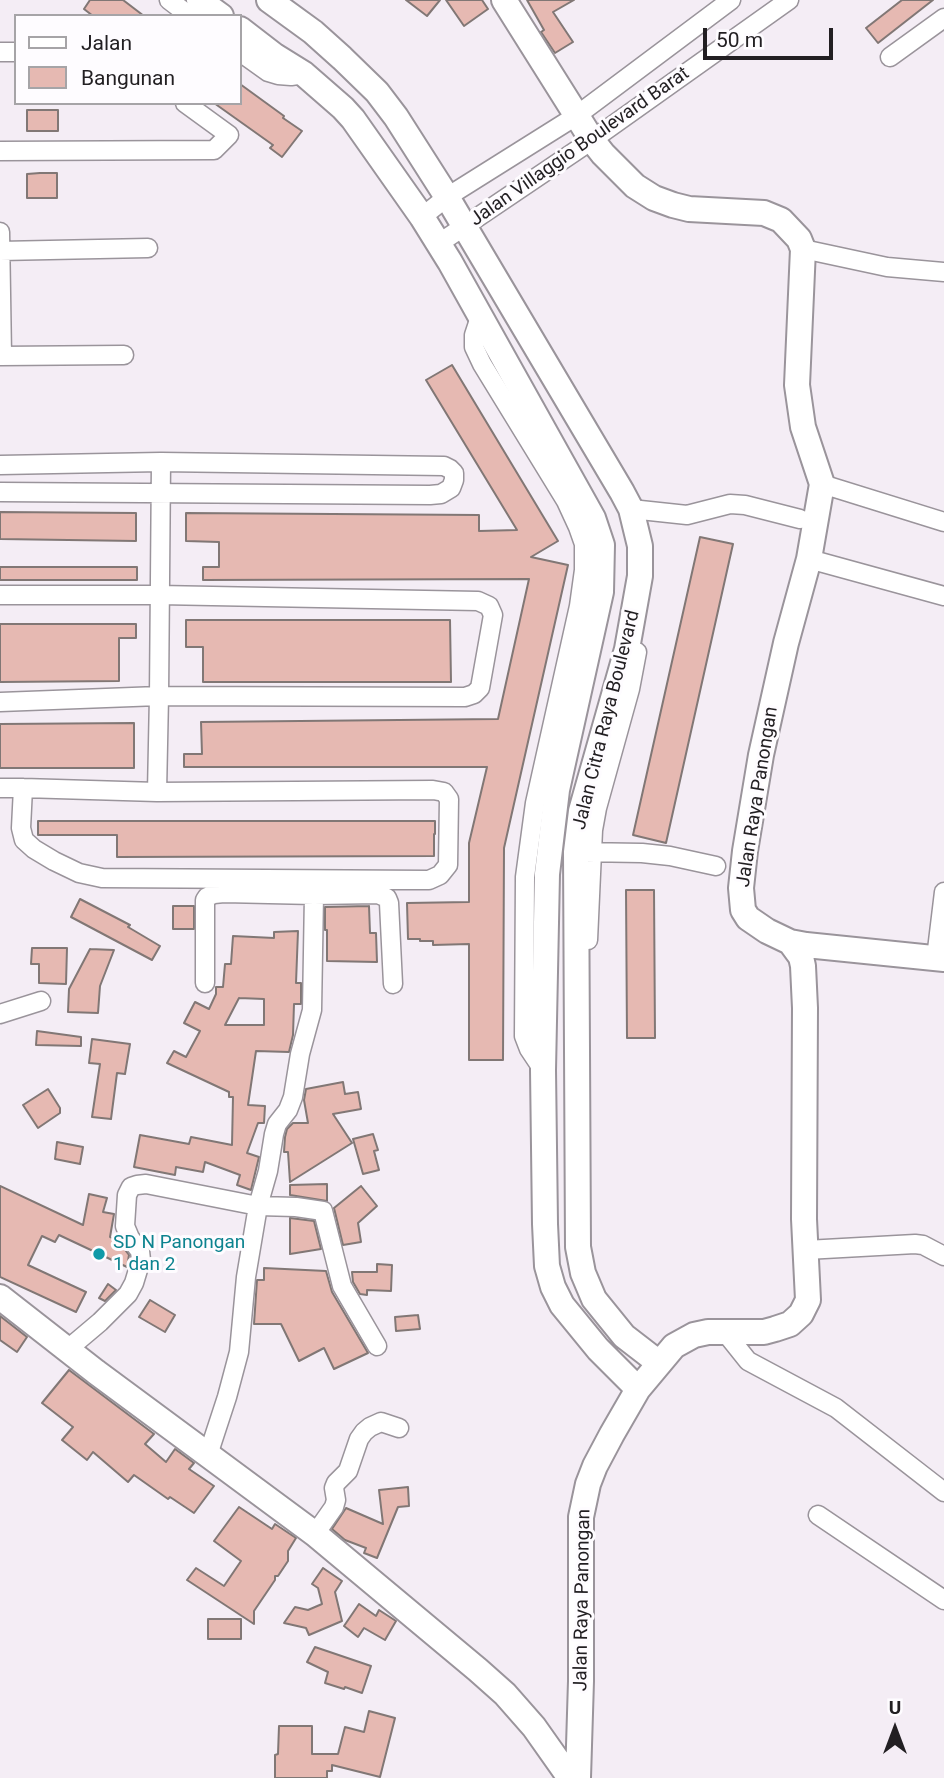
<!DOCTYPE html>
<style>
body{margin:0}
#map{position:relative;width:944px;height:1778px;overflow:hidden;background:#f4edf5;font-family:Roboto,sans-serif}
canvas{display:block}
.legend{position:absolute;left:14px;top:14px;width:228px;height:91px;box-sizing:border-box;background:#fefcff;border:2px solid #a6a4a7;margin:0;padding:9px 12px;list-style:none;font-size:21px;color:#221f22}
.legend li{display:flex;align-items:center;gap:14px;height:35px}
.legend b{width:35px;border:2px solid #a6a4a7}
.north{position:absolute;left:860px;top:1694px;width:70px;height:70px;-webkit-text-stroke:5px #fefcff;paint-order:stroke;rotate:0deg;font-size:19px;font-weight:700;line-height:28px;text-align:center;color:#221f22}
.north::after{content:'';display:block;margin:auto;width:24px;height:32px;background:#221f22;clip-path:polygon(50% 0,100% 100%,50% 72%,0 100%)}
.scale{position:absolute;left:703px;top:28px;width:130px;height:32px;box-sizing:border-box;border:4px solid #221f22;border-top:0;padding-left:9px;font-size:21px;line-height:24px;white-space:nowrap;color:#221f22;-webkit-text-stroke:5px #fefcff;paint-order:stroke}
</style>
<div id="map">
<canvas width="944" height="1778"></canvas>
<ul class="legend">
<li><b style="height:9px;background:#fff"></b>Jalan</li>
<li><b style="height:19px;background:#e6b9b2"></b>Bangunan</li>
</ul>
<div class="north">U</div>
<div class="scale">50 m</div>
</div>
<script>
const g = document.querySelector('canvas').getContext('2d');
g.lineJoin = 'round';
function paint(path, color) {
  g.fillStyle = color;
  g.fill(path, 'evenodd');
}
function poly(rows) {
  const path = new Path2D();
  for (const r of rows) {
    path.moveTo(r[0], r[1]);
    for (let i = 2; i < r.length; i += 2) path.lineTo(r[i], r[i + 1]);
  }
  return path;
}
function strokePath(path, color, width, dash) {
  g.strokeStyle = color;
  g.lineWidth = width;
  g.lineCap = dash ? 'butt' : 'round';
  g.setLineDash(dash || []);
  g.stroke(path);
}
function label(font, color, halo, rows, align = 'center') {
  g.font = font + ' Roboto,sans-serif';
  g.lineWidth = 6;
  g.setLineDash([]);
  g.textBaseline = 'middle';
  g.strokeStyle = halo;
  g.fillStyle = color;
  for (const [text, x, y, turn = 0] of rows) {
    g.save();
    g.translate(x, y);
    g.rotate((+turn || 0) * Math.PI / 180);
    g.textAlign = isNaN(turn) ? turn : align;
    if (halo) g.strokeText(text, 0, 0);
    g.fillText(text, 0, 0);
    g.restore();
  }
}
const building = poly([
 [90,0,123,0,144,16,93,16,84,9,90,0],
 [406,0,440,0,427,16,406,0],
 [446,0,482,0,488,9,464,26,446,0],
 [527,0,574,0,553,12,573,42,555,53,541,32,544,30,527,0],
 [902,0,933,0,878,43,866,28,902,0],
 [240,84,284,116,283,118,302,131,282,157,270,148,273,145,214,103,240,103,240,84],
 [27,110,58,110,58,131,27,131,27,110],
 [40,173,57,173,57,198,27,198,27,174,40,173],
 [452,365,558,541,531,557,568,565,504,848,503,1060,469,1060,469,944,433,945,433,941,420,941,420,939,408,939,407,903,469,902,469,843,487,767,184,767,184,754,202,754,201,722,498,719,529,579,203,580,203,567,219,567,219,542,186,541,186,513,479,515,479,531,517,530,426,380,452,365],
 [0,512,136,513,136,541,0,539,0,512],
 [700,537,733,544,666,843,633,835,700,537],
 [0,567,137,567,137,580,0,580,0,567],
 [186,620,450,620,451,682,203,682,203,647,186,647,186,620],
 [0,624,136,624,136,638,119,638,119,681,0,682,0,624],
 [134,723,134,768,0,768,0,724,134,723],
 [38,821,435,821,435,834,434,834,434,856,117,857,117,835,38,835,38,821],
 [626,890,654,890,655,1038,627,1038,626,890],
 [80,899,130,925,128,927,160,946,152,960,71,917,80,899],
 [173,906,194,906,194,929,173,929,173,906],
 [369,906,370,933,376,933,377,962,327,961,327,930,325,930,325,907,369,906],
 [298,931,296,983,301,983,301,1004,294,1004,293,1035,289,1052,256,1051,248,1105,265,1106,264,1123,258,1123,247,1153,259,1157,251,1190,237,1185,240,1175,205,1162,203,1172,176,1167,175,1175,134,1167,140,1135,189,1144,191,1137,232,1145,233,1097,229,1097,229,1092,167,1063,174,1051,186,1057,200,1031,184,1023,195,1002,209,1009,216,994,216,987,223,987,225,964,231,964,233,936,274,938,274,932,298,931],
 [239,998,264,999,264,1025,225,1025,239,998],
 [32,948,67,948,66,984,39,983,39,964,31,964,32,948],
 [90,949,114,950,100,986,98,1013,68,1012,69,989,90,949],
 [37,1031,81,1037,81,1046,36,1045,37,1031],
 [92,1039,130,1044,125,1074,117,1073,111,1119,92,1117,100,1064,89,1063,92,1039],
 [343,1082,345,1094,358,1092,361,1109,333,1114,352,1143,290,1182,288,1152,284,1152,285,1137,287,1129,293,1123,308,1123,304,1100,306,1089,343,1082],
 [48,1089,60,1108,60,1113,38,1128,23,1105,48,1089],
 [373,1134,378,1150,374,1151,379,1170,363,1174,353,1139,373,1134],
 [57,1142,83,1147,80,1164,55,1159,57,1142],
 [327,1184,327,1201,290,1195,290,1185,327,1184],
 [0,1186,83,1225,89,1194,107,1198,103,1212,114,1214,110,1237,119,1242,129,1255,127,1267,59,1235,55,1242,42,1236,28,1265,86,1292,76,1312,0,1277,0,1186],
 [361,1186,377,1206,358,1223,361,1242,343,1245,334,1208,361,1186],
 [290,1218,314,1221,321,1249,290,1254,290,1218],
 [377,1264,392,1265,391,1291,367,1290,367,1295,360,1294,353,1282,352,1272,377,1272,377,1264],
 [264,1268,326,1271,332,1292,368,1353,334,1369,324,1348,299,1361,281,1324,254,1324,257,1280,264,1280,264,1268],
 [108,1284,116,1290,105,1301,99,1298,108,1284],
 [150,1300,175,1315,165,1332,139,1317,150,1300],
 [418,1315,420,1329,396,1331,395,1317,418,1315],
 [0,1316,27,1337,17,1352,0,1340,0,1316],
 [69,1370,154,1434,145,1444,166,1462,175,1449,194,1463,189,1469,214,1486,194,1513,170,1497,168,1499,134,1475,128,1482,93,1452,87,1460,62,1440,73,1427,42,1403,69,1370],
 [408,1487,409,1506,398,1507,377,1558,364,1553,366,1548,345,1540,332,1529,346,1508,383,1524,379,1490,408,1487],
 [239,1507,272,1529,275,1524,296,1538,288,1551,288,1561,278,1576,275,1576,275,1580,254,1611,254,1624,187,1580,196,1568,224,1586,241,1561,214,1541,239,1507],
 [323,1568,342,1581,335,1592,342,1621,309,1635,306,1628,284,1623,295,1607,308,1610,322,1604,318,1588,312,1584,323,1568],
 [359,1604,376,1616,379,1610,396,1621,385,1640,364,1628,358,1637,344,1626,359,1604],
 [208,1619,241,1619,241,1639,208,1639,208,1619],
 [315,1647,371,1666,362,1693,345,1687,344,1689,325,1683,328,1672,307,1662,315,1647],
 [369,1711,395,1718,380,1777,332,1765,332,1771,327,1771,327,1778,275,1778,275,1755,278,1754,279,1726,312,1726,312,1754,338,1754,345,1727,364,1732,369,1711]
]);
const street = poly([
 [169,0,190,16],
 [0,52,16,52],
 [240,52,268,72,278,75,291,76,304,74],
 [890,57,944,18],
 [0,151,214,150,229,135,185,103],
 [422,217,447,197,576,116,731,0],
 [0,232,2,356],
 [438,244,592,140,789,0],
 [803,249,887,267,944,272],
 [0,251,148,248],
 [480,317,474,335,474,347,482,364,566,501,578,527,584,544,584,570,579,606,535,803,525,877,524,1036,529,1049,543,1070],
 [0,356,124,355],
 [0,465,161,462,444,466,450,469,454,473,454,480,451,488,441,494,430,495,0,492],
 [822,484,944,522],
 [631,509,687,515,730,504,745,505,800,519],
 [809,559,944,596],
 [0,595,159,595,478,601,489,606,493,615,480,688,474,694,465,697,159,696,0,702],
 [0,788,23,788,157,792,433,790,444,792,449,799,448,865,440,875,429,880,102,878,79,873,54,861,34,849,24,840,21,828,23,788],
 [157,792,159,696,161,462],
 [580,852,642,853,670,856,716,866],
 [588,940,593,830,597,808,630,689,637,652],
 [936,958,944,892],
 [205,983,205,900,207,897,214,894,224,893,314,895],
 [0,1014,41,1001],
 [806,1250,915,1244,923,1245,944,1256],
 [724,1331,748,1361,836,1408,944,1492],
 [68,1349,100,1322,128,1294,134,1283,141,1260,140,1251,130,1238,125,1226,127,1195,131,1187,137,1185,146,1184,258,1206,296,1207,323,1211,342,1286,377,1346],
 [208,1455,227,1397,239,1352,246,1277,258,1206,268,1171,274,1134,277,1124,288,1110,293,1097,300,1054,312,1010,314,895,378,894,387,898,389,903,393,984],
 [818,1515,944,1600],
 [315,1534,334,1507,336,1500,334,1488,336,1483,348,1471,359,1439,364,1432,370,1427,381,1422,399,1428]
]);
const secondary = poly([
 [199,0,221,16],
 [269,0,313,32,342,58,377,92,396,117,447,197,622,492,631,509,640,546,640,576,627,649,581,811,576,852,578,1247,583,1273,594,1299,624,1336,659,1363],
 [504,0,592,140,603,154,635,186,654,198,673,205,689,209,764,213,781,220,799,239,803,249,797,385,803,427,822,484,809,559,786,643,761,755,745,851,741,888,743,910,748,918,767,931,790,942,801,957,803,966,805,1008,804,1219,808,1300,801,1314,790,1324,775,1329,764,1332,708,1332,694,1335,674,1346,638,1389,612,1434,595,1466,588,1484,581,1517,581,1681,578,1778],
 [240,29,275,56,304,74,343,108,353,119,422,217,450,262,593,518,602,545,601,592,557,790,547,874,543,1070,545,1224,547,1266,553,1287,562,1305,598,1349,638,1389],
 [790,942,806,945,944,959],
 [0,1297,96,1372,315,1534,478,1670,505,1694,534,1727,570,1778]
]);
const markers = [
 [99,1254,7,"#0f9aa8"]
];
const streetNames = [
 ["Jalan Villaggio Boulevard Barat",580,147,-35],
 ["Jalan Citra Raya Boulevard",607,720,-76],
 ["Jalan Raya Panongan",758,797,-81],
 ["Jalan Raya Panongan",583,1600,-89]
];
const cultureNames = [
 ["SD N Panongan",113,1243],
 ["1 dan 2",113,1265]
];
paint(building, '#e6b9b2');
strokePath(building, '#817775', 2);
strokePath(street, '#9a949b', 21);
strokePath(secondary, '#9a949b', 28);
strokePath(street, '#fff', 18);
strokePath(secondary, '#fff', 24);
for (const [x, y, r, color] of markers) {
  const dot = new Path2D();
  dot.arc(x, y, r, 0, 2 * Math.PI);
  g.fillStyle = color;
  g.fill(dot);
  strokePath(dot, '#fefcff', 2.5);
}
label('19px', '#221f22', '#fefcff', streetNames);
label('19px', '#0d838f', '#fefcff', cultureNames, 'left');
</script>
